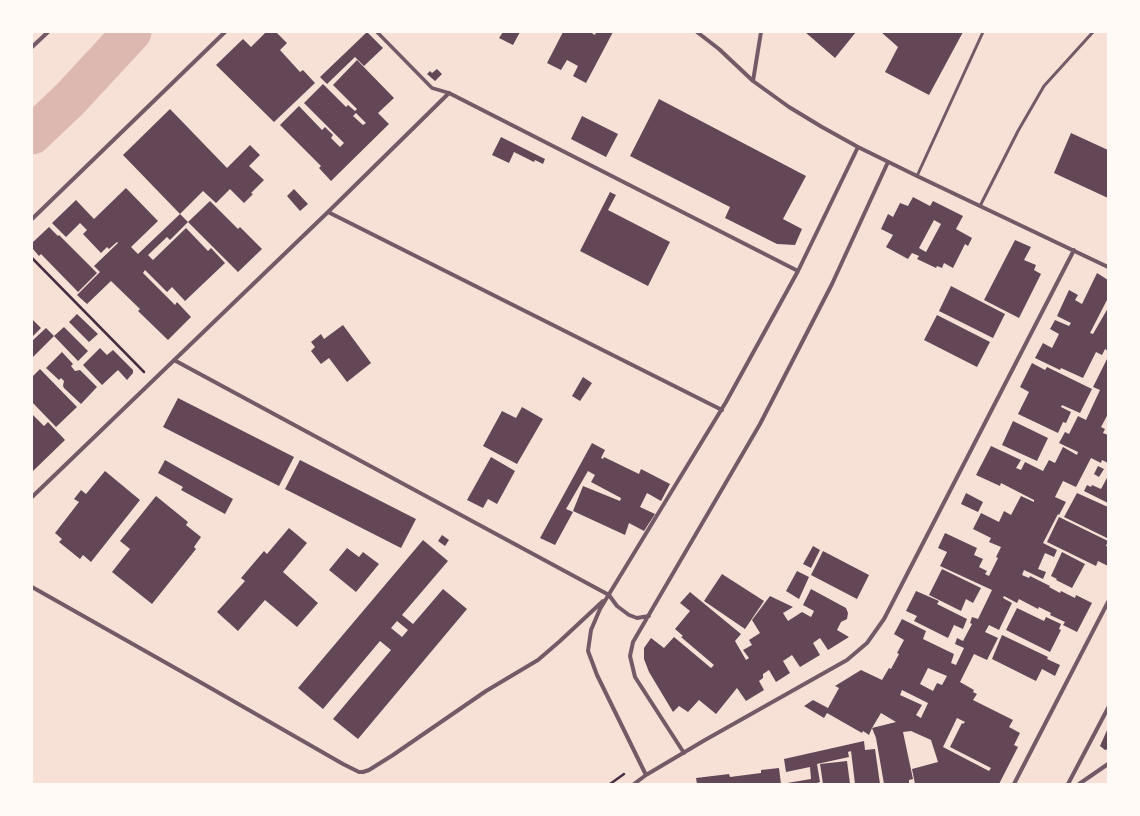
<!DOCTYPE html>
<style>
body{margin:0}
#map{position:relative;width:1140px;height:816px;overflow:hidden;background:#f7e1d7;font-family:Barlow,sans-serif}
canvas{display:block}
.frame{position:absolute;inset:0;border:33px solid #fffaf5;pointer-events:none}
</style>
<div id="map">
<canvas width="1140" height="816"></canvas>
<div class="frame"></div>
</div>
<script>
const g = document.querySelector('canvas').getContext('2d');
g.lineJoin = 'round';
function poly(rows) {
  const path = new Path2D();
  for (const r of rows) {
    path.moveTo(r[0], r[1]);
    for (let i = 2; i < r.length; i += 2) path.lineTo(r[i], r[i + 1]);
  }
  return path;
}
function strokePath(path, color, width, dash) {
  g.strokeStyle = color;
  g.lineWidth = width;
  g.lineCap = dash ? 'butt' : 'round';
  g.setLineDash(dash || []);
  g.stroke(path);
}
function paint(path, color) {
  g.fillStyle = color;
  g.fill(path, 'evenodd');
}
const river = poly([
 [32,135,70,99,132,32]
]);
const building = poly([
 [266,32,276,32,287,43,280,50,300,72,303,70,315,83,274,122,216,65,243,39,251,47],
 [367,32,383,48,364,66,355,57,327,84,320,77],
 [503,32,520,32,513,45,499,38],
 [563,32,590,32,595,35,596,32,613,32,586,83,573,76,578,66,567,60,561,70,547,63],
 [805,32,856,32,835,58],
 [881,32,963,32,929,95,885,72,898,47],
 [357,60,394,98,378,113,389,124,331,181,319,168,321,166,280,125,299,106,322,130,325,127,333,135,331,138,340,147,344,143,304,103,323,84,346,107,348,105,355,111,357,109,333,85],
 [356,113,366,123,363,125,353,116],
 [437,69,442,74,435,81,427,74,430,71,432,73],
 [659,99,806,176,783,219,802,229,795,245,777,244,725,218,730,207,630,156],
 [170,109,227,168,250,145,260,155,249,166,264,180,251,193,253,194,244,203,230,189,216,203,203,191,180,214,123,155],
 [582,116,618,134,606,157,571,139],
 [1071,133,1108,150,1108,198,1054,173],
 [501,137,545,159,543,164,535,160,534,162,514,152,509,163,492,155],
 [126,188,158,221,131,247,138,254,180,214,188,222,170,240,167,237,148,255,153,260,186,228,208,251,211,248,225,263,185,301,172,287,167,292,145,270,143,273,175,305,177,302,191,317,168,340,138,311,140,309,111,281,87,304,77,295,100,272,94,266,118,243,117,242,109,249,107,247,101,253,83,234,87,230,80,223,66,237,52,223,76,200,94,219],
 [294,189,308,204,300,211,287,196],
 [610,192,616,195,608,210,670,242,648,286,580,251],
 [913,197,930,206,933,201,963,216,956,229,972,238,968,246,965,244,953,268,944,263,942,268,937,266,936,268,917,259,919,256,912,253,908,259,886,247,893,235,881,229,888,214,893,217,900,203,908,206],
 [934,220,941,224,926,252,919,248],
 [210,201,238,229,240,227,262,249,238,272,188,222],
 [49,227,58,236,59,235,97,273,78,292,41,254,39,256,32,248,32,243],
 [1015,240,1031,247,1024,260,1036,265,1034,270,1041,274,1019,318,984,300],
 [1097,273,1108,280,1108,298,1090,333,1093,334,1108,308,1108,351,1105,349,1102,355,1096,352,1083,378,1061,368,1060,370,1035,358,1043,343,1052,348,1059,334,1050,329,1055,320,1069,326,1071,323,1057,316,1069,290,1078,295,1075,300,1082,304],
 [951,286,1005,314,993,338,939,311],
 [77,314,98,334,89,342,69,322],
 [937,315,990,342,977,367,924,340],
 [32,319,41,328,32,337],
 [343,325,371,363,347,382,329,358,321,364,311,351,315,347,311,342,321,334,324,339],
 [64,327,88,351,78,361,54,336],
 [46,328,54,336,32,358,32,341],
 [100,348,107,355,113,350,133,370,133,373,127,380,118,370,102,385,83,365],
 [62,352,73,364,71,366,75,371,80,370,97,387,81,404,64,388,63,386,64,381,61,378,59,380,46,368],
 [1108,357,1108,414,1101,427,1105,429,1103,433,1108,435,1108,463,1102,460,1101,463,1091,458,1076,487,1063,481,1055,497,1066,502,1059,515,1058,514,1043,543,1057,550,1054,557,1045,553,1038,569,1046,572,1043,579,1024,570,1022,575,1029,578,1030,576,1050,586,1049,587,1060,593,1061,591,1075,598,1076,595,1092,603,1077,632,1063,625,1065,622,1050,615,1051,613,1039,607,1038,609,1019,599,1017,603,1004,596,1003,598,1012,603,999,630,989,625,985,632,998,638,987,660,974,654,960,682,974,690,973,692,977,694,973,700,1013,720,1009,727,1020,733,1014,745,1018,747,999,784,915,784,912,769,938,762,931,740,911,731,903,732,913,779,909,780,909,784,884,784,876,738,872,728,869,735,863,731,862,733,827,713,824,718,804,706,813,700,828,708,839,688,835,686,861,670,882,680,889,668,891,669,899,654,897,653,904,640,894,634,902,619,926,631,923,639,954,654,951,663,956,665,964,648,955,644,957,638,963,641,972,624,970,623,972,617,978,619,992,590,940,566,947,552,938,548,945,533,977,548,974,555,983,559,979,567,987,571,985,574,989,576,998,558,996,557,1001,547,989,542,991,538,973,529,981,513,999,522,1004,511,1011,515,1021,496,1034,502,1034,500,1001,483,1000,486,976,475,991,446,1021,460,1016,468,1021,470,1025,462,1043,471,1049,460,1055,463,1063,447,1077,455,1078,452,1059,443,1065,432,1069,434,1078,416,1086,420,1100,390,1093,387],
 [928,668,947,676,942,685,937,683,933,691,920,684],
 [902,690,928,703,921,718,916,715,922,705,900,695],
 [881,713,896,722,872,728],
 [957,718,965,722,963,724,962,723,950,747,991,768,989,771,943,747],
 [1032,363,1045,370,1047,367,1092,389,1080,413,1062,405,1061,407,1071,412,1066,423,1063,422,1058,433,1018,414,1029,392,1020,387],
 [40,369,77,407,56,427,32,402,32,377],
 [583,377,592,383,580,401,572,396],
 [178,398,294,457,279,486,163,427],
 [522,407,543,419,517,464,483,446,502,411,516,418],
 [32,414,44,426,48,422,65,440,32,472],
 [1013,421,1048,438,1037,461,1002,445],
 [592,443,605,450,601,458,603,459,604,457,639,474,641,469,670,484,661,501,647,493,640,507,655,514,644,531,629,523,625,535,573,511,583,486,620,501,621,498,591,482,595,475,588,471,566,509,573,512,555,545,540,538],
 [491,457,515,471,497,504,488,499,483,508,467,500],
 [165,460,233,499,225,514,181,490,183,487,158,473],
 [300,460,416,519,401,548,285,489],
 [1098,466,1104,469,1099,477,1094,474],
 [105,471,140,500,91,562,83,555,80,559,59,542,62,539,55,533,79,502,74,499,81,490,86,494],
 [1108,476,1108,503,1084,491,1087,485,1091,487,1092,485,1101,489],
 [966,493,983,502,978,512,961,504],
 [1077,493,1108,507,1107,538,1064,517],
 [156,496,188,522,186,525,201,537,194,547,196,549,152,604,112,572,130,549,120,541],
 [1059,517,1108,541,1106,546,1108,547,1108,566,1098,561,1096,566,1047,542],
 [289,528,307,543,283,572,318,603,297,627,265,600,238,631,217,612,245,581,241,578,264,551,267,554],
 [442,535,449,540,445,546,438,541],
 [423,540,448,561,402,615,413,624,443,589,467,609,358,739,333,719,391,650,380,641,323,709,298,688],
 [397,621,408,630,402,637,391,628],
 [813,546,820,550,811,568,803,564],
 [347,548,359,557,363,552,379,564,356,592,329,570],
 [823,551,869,575,857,599,811,575],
 [1062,552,1085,564,1072,588,1056,580,1057,579,1051,576],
 [942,569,981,588,973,603,966,599,961,611,929,595],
 [797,571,809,577,799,599,786,591],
 [722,574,764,601,745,629,704,601],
 [811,589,846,608,848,613,847,619,841,622,837,630,849,637,828,650,820,638,813,643,820,655,800,667,792,655,783,661,790,673,776,682,769,670,763,674,763,678,759,681,764,690,746,701,737,688,716,714,699,700,688,712,679,706,673,712,649,672,644,659,644,648,651,638,664,648,674,637,711,668,714,665,681,637,683,636,675,629,690,611,680,603,690,592,741,634,735,641,746,660,749,658,743,650,752,645,749,640,760,633,752,620,770,596,793,607,783,613,788,621,802,612,811,617,814,611,803,605],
 [916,591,939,601,937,604,967,619,963,629,954,625,948,638,914,621,917,616,906,611],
 [1017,608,1044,621,1046,617,1061,624,1059,629,1061,630,1050,652,1006,630],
 [1002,635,1048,657,1047,659,1060,665,1055,676,1042,669,1036,681,992,659],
 [1108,728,1108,749,1105,750,1100,746],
 [864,741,865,750,875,749,880,784,855,784,851,751,848,752,849,757,817,764,820,782,817,783,817,784,787,784,787,783,811,779,810,767,786,772,784,759],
 [847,761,850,784,823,784,820,764],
 [779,768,781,784,697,784,696,778,729,774,730,777,761,773,761,770]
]);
const path = poly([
 [32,258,144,372],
 [610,784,624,774]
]);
const service = poly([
 [917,176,983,32],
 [980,206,1018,131,1044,86,1093,32]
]);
const pedestrian = poly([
 [377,32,432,88,449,93]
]);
const minor = poly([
 [697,32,719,49,753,81,789,107,822,127,858,147,917,176,1108,267],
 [32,47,48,32],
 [753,81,761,32],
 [328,212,722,410],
 [32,219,225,32],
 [174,360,609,595,617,606,629,615,637,618,649,616],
 [32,497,328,212,449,93,798,271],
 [32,587,207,686,343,764,359,772,363,772,369,770,393,755,486,691,538,660,560,641,603,601],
 [684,753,635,677,630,656,633,642,760,424,832,284,888,162],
 [646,775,597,675,588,651,591,630,600,609,726,402,798,271,858,147],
 [634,784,646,775,705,740,847,660,867,643,884,619,1074,250],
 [1014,784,1108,602],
 [1068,784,1108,708],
 [1079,784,1108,764]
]);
strokePath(river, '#dcb8b0', 39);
paint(building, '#644757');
strokePath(path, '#4a2c40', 2.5);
strokePath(service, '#755966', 3);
strokePath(pedestrian, '#755966', 3.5);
strokePath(minor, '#755966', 4);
</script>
